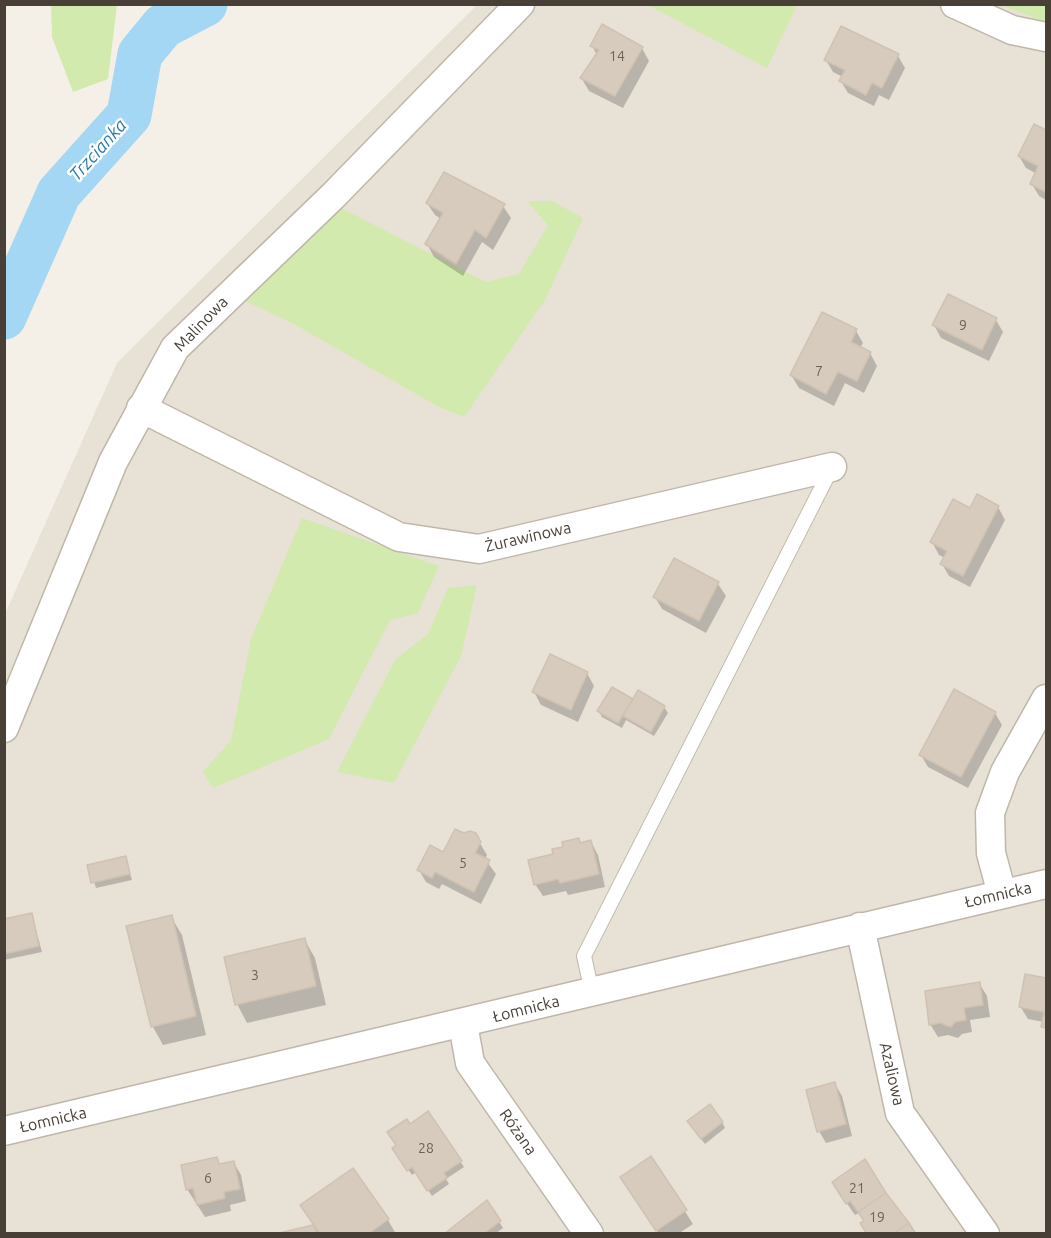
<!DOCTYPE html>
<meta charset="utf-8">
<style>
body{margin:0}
#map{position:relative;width:1051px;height:1238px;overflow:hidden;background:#f4f0e8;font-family:Ubuntu,sans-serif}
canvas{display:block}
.frame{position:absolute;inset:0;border:6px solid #484036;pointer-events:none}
</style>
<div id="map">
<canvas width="1051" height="1238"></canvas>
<div class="frame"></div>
</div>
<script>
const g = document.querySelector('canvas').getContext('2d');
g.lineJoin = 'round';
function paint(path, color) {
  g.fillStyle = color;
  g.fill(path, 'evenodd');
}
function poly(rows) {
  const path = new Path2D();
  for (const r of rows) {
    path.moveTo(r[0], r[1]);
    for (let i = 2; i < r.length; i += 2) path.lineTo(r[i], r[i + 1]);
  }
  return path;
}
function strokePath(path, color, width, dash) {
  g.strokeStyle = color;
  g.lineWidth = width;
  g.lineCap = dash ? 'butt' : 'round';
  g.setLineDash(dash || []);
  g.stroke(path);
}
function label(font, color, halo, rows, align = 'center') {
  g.font = font + ' Ubuntu,sans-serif';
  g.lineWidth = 5;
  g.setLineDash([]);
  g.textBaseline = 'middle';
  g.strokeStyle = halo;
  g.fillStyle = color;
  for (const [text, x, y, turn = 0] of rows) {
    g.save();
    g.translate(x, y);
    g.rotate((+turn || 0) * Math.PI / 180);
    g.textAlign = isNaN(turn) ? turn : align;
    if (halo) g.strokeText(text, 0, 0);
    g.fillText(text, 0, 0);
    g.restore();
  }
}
const residential = poly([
 [477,5,1046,5,1046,1233,5,1234,5,614,117,363]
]);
const green = poly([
 [51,5,117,5,108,79,73,92,52,37],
 [648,5,797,5,767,68],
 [1001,5,1046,5,1046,22],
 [527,201,552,201,583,218,545,300,464,417,439,407,292,323,245,301,341,208,486,282,519,274,548,225],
 [302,518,439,566,418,613,390,620,329,739,213,788,203,772,231,740,251,639],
 [477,585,461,656,394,783,337,772,395,660,428,634,448,588]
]);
const shadow = poly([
 [592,46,642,48,649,61,623,108,589,91,582,79,597,55],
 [898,56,905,68,889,100,879,95,874,106,848,93,841,81,843,77,833,72,826,60],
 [1035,126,1046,132,1046,200,1039,196,1032,184,1037,174,1026,168,1019,156],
 [427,203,503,206,511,218,493,250,482,242,463,276,434,257,427,244,441,219,435,215],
 [996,320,1003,332,989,361,941,338,934,325],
 [856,331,863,343,860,348,870,353,877,366,864,393,845,383,834,406,799,388,791,375],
 [998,507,1005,520,970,587,949,576,942,564,945,558,939,555,932,542,971,510],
 [674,560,718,584,726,596,706,633,662,609,655,597],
 [587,673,594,686,578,722,541,705,534,692],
 [634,701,664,707,668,713,654,736,626,720,622,728,602,717,599,711],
 [995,713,1002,725,968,788,928,767,921,755],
 [464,835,475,835,487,855,485,859,496,874,481,904,442,884,439,889,426,882,419,870,444,854],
 [579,840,581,844,591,842,598,855,605,887,568,895,566,891,543,896,535,884,555,855],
 [125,858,132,880,96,888,89,866],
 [32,915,42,952,4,960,4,921],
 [171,917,182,935,206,1035,163,1045,153,1027,128,927],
 [304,939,315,958,326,1005,247,1023,237,1004],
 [1026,976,1046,980,1046,1033,1044,1022,1028,1019,1020,1006],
 [979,983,987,996,990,1017,970,1020,972,1032,962,1034,958,1038,948,1035,938,1037,930,1024],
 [835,1084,842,1096,852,1136,826,1143,819,1131],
 [722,1122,725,1128,705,1144,692,1127],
 [410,1126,460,1161,464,1167,446,1179,449,1184,432,1196,416,1172,412,1175,397,1153],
 [651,1158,693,1224,678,1234,659,1234,629,1190],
 [216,1159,220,1165,234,1163,241,1175,246,1201,230,1205,231,1211,205,1217,187,1189],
 [841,1195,891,1204,865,1222,859,1213,855,1215],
 [487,1202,503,1228,495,1234,446,1234],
 [302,1205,388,1220,396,1234,282,1234,315,1226]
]);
const river = poly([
 [4,317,59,193,129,115,140,54,163,26,205,4]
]);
const building = poly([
 [602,24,643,47,615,96,580,78,599,50,590,46,602,24],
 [841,26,899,54,882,88,872,83,866,95,839,81,845,70,824,60,841,26],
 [1034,124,1046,130,1046,192,1030,184,1038,166,1018,156,1034,124],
 [444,172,505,204,486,238,475,230,456,264,425,244,443,213,426,203,444,172],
 [948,294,997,318,982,350,932,325,948,294],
 [822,312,857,329,851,342,871,352,857,381,838,372,826,394,790,375,822,312],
 [977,494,999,506,963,576,940,564,947,551,930,542,953,499,970,508,977,494],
 [674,558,719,582,699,621,653,597,674,558],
 [550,654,588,672,571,710,532,692,550,654],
 [612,687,633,699,618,723,597,711,612,687],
 [954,689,996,712,961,777,919,755,954,689],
 [638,690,665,706,651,732,623,716,638,690],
 [455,829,464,833,470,831,476,833,481,842,475,853,490,860,474,892,435,872,432,878,417,870,430,845,443,852,455,829],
 [579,838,580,843,591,840,599,874,560,883,558,879,534,885,528,860,553,854,552,849,563,847,562,842,579,838],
 [126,856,130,874,91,883,87,865,126,856],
 [32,913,39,946,4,954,4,919,32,913],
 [172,915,196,1016,151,1027,126,926,172,915],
 [305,938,316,986,235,1005,224,957,305,938],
 [1025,974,1046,978,1046,1028,1041,1027,1044,1012,1019,1007,1025,974],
 [980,982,983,1005,964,1008,966,1020,955,1022,951,1027,940,1023,929,1025,925,991,980,982],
 [835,1082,846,1124,817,1132,806,1090,835,1082],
 [710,1104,723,1122,701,1139,687,1121,710,1104],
 [428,1111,462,1161,444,1173,447,1178,427,1191,412,1167,407,1171,392,1148,396,1145,387,1132,407,1119,410,1124,428,1111],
 [651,1156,687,1210,656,1231,620,1177,651,1156],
 [217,1157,219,1164,234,1161,240,1189,224,1192,225,1198,197,1205,193,1188,186,1190,181,1165,217,1157],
 [865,1159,886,1193,858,1212,850,1201,846,1204,832,1182,865,1159],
 [353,1168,389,1219,368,1234,320,1234,300,1205,353,1168],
 [886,1193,909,1223,893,1234,867,1234,860,1223,864,1221,858,1212,886,1193],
 [487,1200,501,1221,483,1234,444,1234,487,1200],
 [909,1223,916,1234,893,1234,909,1223],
 [313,1225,318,1234,275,1234,313,1225]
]);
const service = poly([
 [592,992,584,956,831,469]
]);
const minor = poly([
 [955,4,1012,30,1046,37],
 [141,408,399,537,479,549,832,467],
 [4,728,113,462,175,348,333,196,520,4],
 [1002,894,991,853,990,813,1005,772,1046,699],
 [860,927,900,1113,985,1234],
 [463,1024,470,1063,589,1234],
 [4,1131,1046,884]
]);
const numberNames = [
 ["14",617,56],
 ["9",963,325],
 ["7",819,371],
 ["5",463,863],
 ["3",255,975],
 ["28",426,1148],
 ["6",208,1178],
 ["21",857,1188],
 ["19",877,1217]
];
const streetNames = [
 ["Malinowa",201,324,-46],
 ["Żurawinowa",528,537,-13],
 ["Łomnicka",998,895,-13],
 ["Łomnicka",526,1009,-14],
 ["Azaliowa",892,1074,77],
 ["Łomnicka",53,1120,-13],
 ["Różana",518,1132,55]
];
const waterNames = [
 ["Trzcianka",98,150,-48]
];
paint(residential, '#e8e1d6');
paint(green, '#d3eaaf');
paint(shadow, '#0003');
strokePath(river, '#a3d7f3', 45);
paint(building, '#d6cbbd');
strokePath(building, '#d1c2b0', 1.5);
strokePath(service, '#c0b7aa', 16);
strokePath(minor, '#c0b7aa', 31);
strokePath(service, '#fff', 14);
strokePath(minor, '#fff', 28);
label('14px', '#6c6358', null, numberNames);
label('16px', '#484036', '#fff', streetNames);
label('italic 18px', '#287aa7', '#fff', waterNames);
</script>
